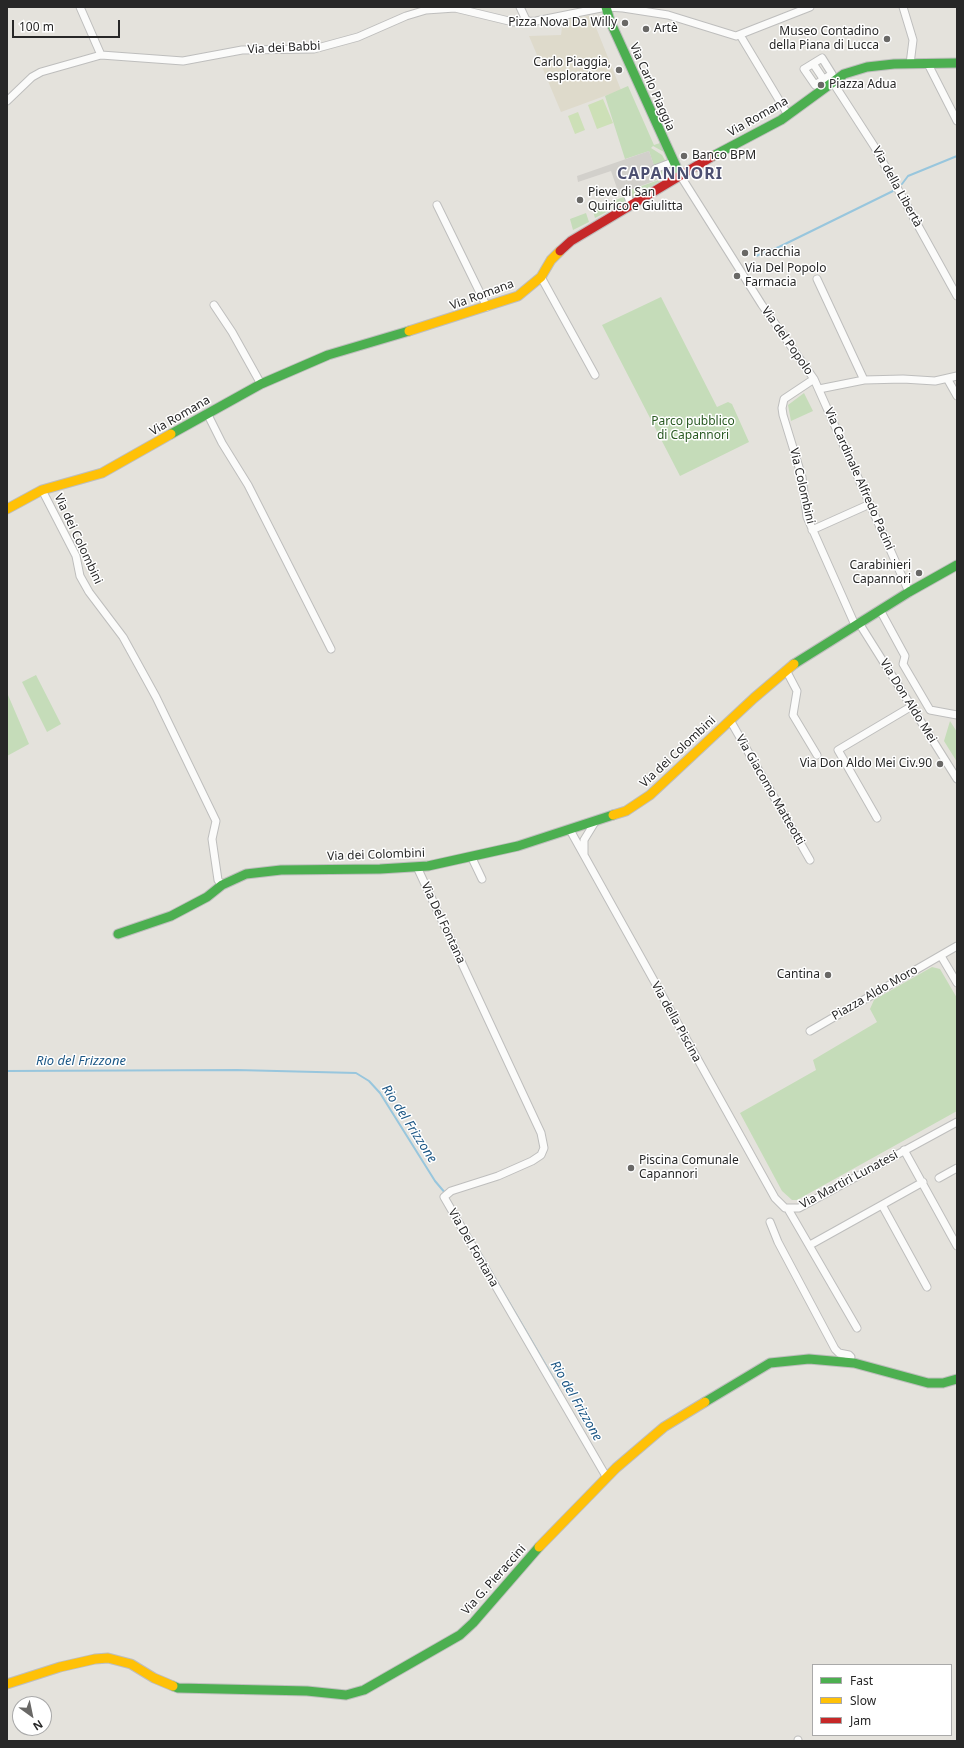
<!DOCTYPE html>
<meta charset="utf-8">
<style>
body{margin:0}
#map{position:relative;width:964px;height:1748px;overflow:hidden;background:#e4e2dc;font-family:"Noto Sans",sans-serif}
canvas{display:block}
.frame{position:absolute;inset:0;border:8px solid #272727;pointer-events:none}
.legend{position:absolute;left:812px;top:1664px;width:140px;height:72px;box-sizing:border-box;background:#fff;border:1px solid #a9a9a9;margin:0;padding:5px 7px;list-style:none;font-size:12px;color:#272727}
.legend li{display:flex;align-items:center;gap:8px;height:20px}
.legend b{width:20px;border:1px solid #a9a9a9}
.north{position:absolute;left:12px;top:1696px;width:40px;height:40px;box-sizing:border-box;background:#fff;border:1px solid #a9a9a9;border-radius:50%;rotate:147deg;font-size:11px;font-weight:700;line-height:16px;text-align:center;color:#272727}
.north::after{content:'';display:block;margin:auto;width:14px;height:18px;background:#696866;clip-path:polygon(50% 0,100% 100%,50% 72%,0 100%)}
.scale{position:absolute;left:12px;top:20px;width:108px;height:18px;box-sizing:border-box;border:2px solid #272727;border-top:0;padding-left:5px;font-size:12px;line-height:14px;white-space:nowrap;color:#272727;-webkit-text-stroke:3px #fff;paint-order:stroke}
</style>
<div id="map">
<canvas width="964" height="1748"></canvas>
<div class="frame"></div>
<ul class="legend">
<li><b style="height:5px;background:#4caf50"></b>Fast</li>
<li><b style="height:5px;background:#ffc107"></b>Slow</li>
<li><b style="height:5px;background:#c62828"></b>Jam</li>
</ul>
<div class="north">N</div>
<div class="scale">100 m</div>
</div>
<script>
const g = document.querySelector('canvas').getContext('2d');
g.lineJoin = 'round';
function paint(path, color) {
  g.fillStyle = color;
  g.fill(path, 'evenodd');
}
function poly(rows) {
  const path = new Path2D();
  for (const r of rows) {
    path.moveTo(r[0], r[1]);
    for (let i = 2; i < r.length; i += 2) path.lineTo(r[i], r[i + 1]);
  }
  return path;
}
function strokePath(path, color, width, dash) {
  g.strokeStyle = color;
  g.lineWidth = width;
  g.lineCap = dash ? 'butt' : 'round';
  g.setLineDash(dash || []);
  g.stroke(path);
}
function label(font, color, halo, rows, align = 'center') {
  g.font = font + ' "Noto Sans",sans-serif';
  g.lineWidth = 3;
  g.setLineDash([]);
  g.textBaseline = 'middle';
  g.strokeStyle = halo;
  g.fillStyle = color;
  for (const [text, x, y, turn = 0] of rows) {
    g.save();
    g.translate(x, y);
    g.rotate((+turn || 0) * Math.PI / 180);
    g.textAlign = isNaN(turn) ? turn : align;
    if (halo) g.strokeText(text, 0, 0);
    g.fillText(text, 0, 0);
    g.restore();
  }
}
const education = poly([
 [591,15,621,90,561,112,529,36,561,35,563,21]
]);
const green = poly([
 [628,86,654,145,660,143,664,152,653,146,651,148,662,155,666,162,654,166,649,151,625,159,605,96],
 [668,168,671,174,633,198,630,190,659,180,657,172],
 [624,197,626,202,595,218,592,208],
 [586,213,589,222,573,230,570,219],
 [661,297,717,407,728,402,732,404,749,442,680,476,602,325],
 [804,393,813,411,791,421,788,405],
 [36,675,61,724,47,732,22,682],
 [8,695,29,744,7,756,7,696],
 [950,721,957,732,957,762,944,741],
 [932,967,940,969,957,998,957,1111,797,1200,792,1200,782,1191,740,1113,816,1070,813,1060,877,1022,870,1009,874,1000]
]);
const pitch = poly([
 [603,99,613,123,597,129,588,105],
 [578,112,585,130,575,134,568,116]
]);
const plaza = poly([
 [649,151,659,179,619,194,611,171,578,182,577,176]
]);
const stream = poly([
 [902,184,908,176,957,156],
 [756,256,779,247,893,191],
 [7,1071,237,1070,356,1073,369,1081,380,1093,435,1181,446,1194],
 [448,1198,558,1386]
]);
const street = poly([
 [80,7,101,55],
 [520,7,527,22],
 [903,7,913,40,910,64],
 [740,35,788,115],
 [822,58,832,74,815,85,804,69,822,58],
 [928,64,957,121],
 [814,65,826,83],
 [832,81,874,146,957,296],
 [7,101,32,77,41,72,101,55,183,61,242,50,314,49,358,37,406,16,426,10,455,8,513,22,536,21,606,7,623,8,668,15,736,36,810,7],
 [655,169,673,162],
 [680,175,762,305,814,379,909,592],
 [626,191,631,205],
 [437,205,487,307],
 [541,277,595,375],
 [817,279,864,380],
 [214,305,232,332,261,384],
 [814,379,784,399,782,408,783,415,802,477,807,517,855,625],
 [948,380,957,396],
 [819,389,864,380,903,379,935,381,957,376],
 [207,413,222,443,248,485,331,649],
 [42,490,76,556,80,576,89,592,123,637,156,697,216,821,212,839,218,880,222,885],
 [812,530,870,504],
 [880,610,905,656,903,664,930,710,957,715],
 [859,623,957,779],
 [786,670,797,691,793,715,817,755],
 [730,720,810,860],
 [877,818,838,750,912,706],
 [570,830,775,1198,785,1208,799,1208,957,1122],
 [584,855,584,840,595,822],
 [471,856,482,879],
 [417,867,541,1133,544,1148,541,1155,532,1161,498,1176,451,1191,444,1197,607,1478],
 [941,956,957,983],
 [810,1031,957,946],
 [904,1150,957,1246],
 [939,1178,957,1168],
 [882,1205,927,1287],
 [788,1209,857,1328],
 [770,1222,778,1242,835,1349,839,1353,849,1355,851,1357,850,1362],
 [810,1245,923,1182],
 [798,1741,798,1740]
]);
const fast = poly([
 [606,7,610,21,680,175],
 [713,156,781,120,844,74,867,67,894,64,957,63],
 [171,434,261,384,328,355,409,331],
 [794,664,909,592,957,565],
 [118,934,171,916,207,897,222,885,246,874,281,870,380,869,428,866,518,846,613,815],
 [705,1402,770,1363,809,1359,854,1363,928,1383,943,1383,957,1379],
 [173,1686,178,1688,307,1691,346,1695,364,1690,460,1635,473,1623,539,1547]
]);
const slow = poly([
 [409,331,518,296,541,277,551,260,560,251],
 [7,509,42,490,102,473,171,434],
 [613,815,626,811,650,795,754,698,794,664],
 [539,1547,616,1468,664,1427,705,1402],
 [7,1684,60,1667,95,1659,108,1658,131,1664,154,1678,173,1686]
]);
const jam = poly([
 [560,251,571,241,713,156]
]);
const markers = [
 [625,23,4,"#696866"],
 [646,29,4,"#696866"],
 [887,39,4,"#696866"],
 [619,70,4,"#696866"],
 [821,85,4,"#696866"],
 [684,156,4,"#696866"],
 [580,200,4,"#696866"],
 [745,253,4,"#696866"],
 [737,276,4,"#696866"],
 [919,573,4,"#696866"],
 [940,764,4,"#696866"],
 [828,975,4,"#696866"],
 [631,1168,4,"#696866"]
];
const poiNames = [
 ["Pizza Nova Da Willy",617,23,"right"],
 ["Artè",654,29],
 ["Museo Contadino",879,32,"right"],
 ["della Piana di Lucca",879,46,"right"],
 ["Carlo Piaggia,",611,63,"right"],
 ["esploratore",611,77,"right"],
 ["Piazza Adua",829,85],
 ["Banco BPM",692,156],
 ["Pieve di San",588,193],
 ["Quirico e Giulitta",588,207],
 ["Pracchia",753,253],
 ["Via Del Popolo",745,269],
 ["Farmacia",745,283],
 ["Carabinieri",911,566,"right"],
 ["Capannori",911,580,"right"],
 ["Via Don Aldo Mei Civ.90",932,764,"right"],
 ["Cantina",820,975,"right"],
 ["Piscina Comunale",639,1161],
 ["Capannori",639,1175]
];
const streetNames = [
 ["Via dei Babbi",284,48,-3],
 ["Via Carlo Piaggia",652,87,66],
 ["Via Romana",758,117,-30],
 ["Via della Libertà",897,187,61],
 ["Via Romana",482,295,-20],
 ["Via del Popolo",787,341,55],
 ["Via Romana",180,416,-30],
 ["Via Cardinale Alfredo Pacini",859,479,66],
 ["Via Colombini",802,486,77],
 ["Via dei Colombini",78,539,65],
 ["Via Don Aldo Mei",908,701,58],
 ["Via dei Colombini",678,752,-43],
 ["Via Giacomo Matteotti",770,790,60],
 ["Via dei Colombini",376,855,-2],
 ["Via Del Fontana",443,923,65],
 ["Piazza Aldo Moro",875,993,-30],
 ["Via della Piscina",676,1022,61],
 ["Via Martiri Lunatesi",849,1180,-28],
 ["Via Del Fontana",473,1248,60],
 ["Via G. Pieraccini",494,1580,-48]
];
const parkNames = [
 ["Parco pubblico",693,422],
 ["di Capannori",693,436]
];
const waterNames = [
 ["Rio del Frizzone",81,1061],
 ["Rio del Frizzone",409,1124,57],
 ["Rio del Frizzone",576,1401,60]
];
const districtNames = [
 ["CAPANNORI",670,174]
];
paint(education, '#dedacb');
paint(green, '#c5dcb9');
paint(pitch, '#cde0b7');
paint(plaza, '#d2d0cb');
strokePath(stream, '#98c6dd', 2);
strokePath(street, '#bebebd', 9);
strokePath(fast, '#bebebd', 11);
strokePath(slow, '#bebebd', 11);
strokePath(jam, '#bebebd', 11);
strokePath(street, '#fbfbfa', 7);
strokePath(fast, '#4caf50', 9);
strokePath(slow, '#ffc107', 9);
strokePath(jam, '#c62828', 9);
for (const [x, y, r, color] of markers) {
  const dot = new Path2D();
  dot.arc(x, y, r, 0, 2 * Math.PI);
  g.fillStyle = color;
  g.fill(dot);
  strokePath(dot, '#fff', 1.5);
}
label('12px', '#272727', '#fff', poiNames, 'left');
label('12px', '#272727', '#fff', streetNames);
label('12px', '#285921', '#fff', parkNames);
label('italic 13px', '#1c5785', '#fff', waterNames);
g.letterSpacing = '1px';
label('bold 16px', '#4d5071', '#fff', districtNames);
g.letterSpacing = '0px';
</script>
